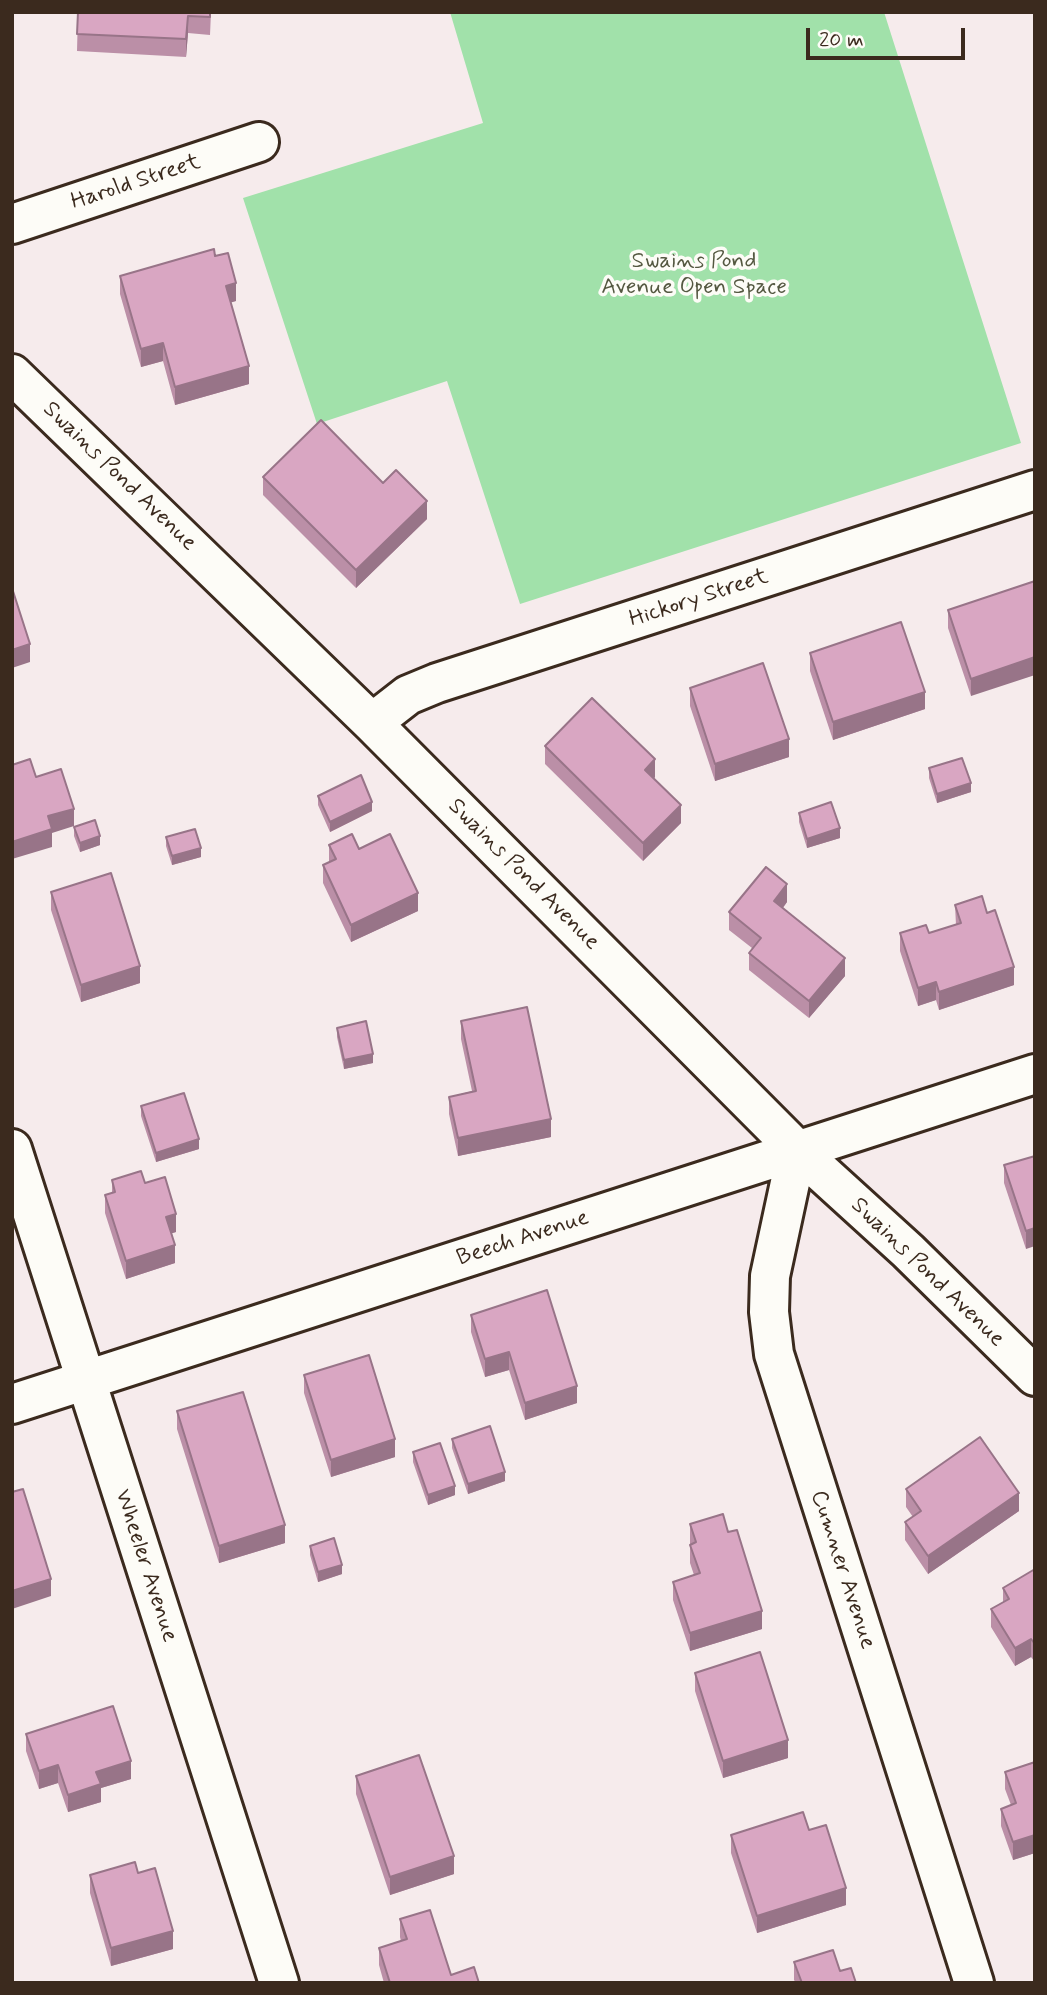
<!DOCTYPE html>
<style>
body{margin:0}
#map{position:relative;width:1047px;height:1995px;overflow:hidden;background:#f6ebec;font-family:Mynerve,sans-serif}
canvas{display:block}
.frame{position:absolute;inset:0;border:14px solid #3b2a1e;pointer-events:none}
.scale{position:absolute;left:806px;top:28px;width:159px;height:32px;box-sizing:border-box;border:4px solid #3b2a1e;border-top:0;padding-left:9px;font-size:21px;line-height:24px;white-space:nowrap;color:#3b2a1e;-webkit-text-stroke:5px #fdfcf7;paint-order:stroke}
</style>
<div id="map">
<canvas width="1047" height="1995"></canvas>
<div class="frame"></div>
<div class="scale">20 m</div>
</div>
<script>
const g = document.querySelector('canvas').getContext('2d');
g.lineJoin = 'round';
function paint(path, color) {
  g.fillStyle = color;
  g.fill(path, 'evenodd');
}
function poly(rows) {
  const path = new Path2D();
  for (const r of rows) {
    path.moveTo(r[0], r[1]);
    for (let i = 2; i < r.length; i += 2) path.lineTo(r[i], r[i + 1]);
  }
  return path;
}
function strokePath(path, color, width, dash) {
  g.strokeStyle = color;
  g.lineWidth = width;
  g.lineCap = dash ? 'butt' : 'round';
  g.setLineDash(dash || []);
  g.stroke(path);
}
function label(font, color, halo, rows, align = 'center') {
  g.font = font + ' Mynerve,sans-serif';
  g.lineWidth = 7;
  g.setLineDash([]);
  g.textBaseline = 'middle';
  g.strokeStyle = halo;
  g.fillStyle = color;
  for (const [text, x, y, turn = 0] of rows) {
    g.save();
    g.translate(x, y);
    g.rotate((+turn || 0) * Math.PI / 180);
    g.textAlign = isNaN(turn) ? turn : align;
    if (halo) g.strokeText(text, 0, 0);
    g.fillText(text, 0, 0);
    g.restore();
  }
}
const green = poly([
 [450,12,884,12,1021,443,520,604,447,381,317,424,243,198,483,123]
]);
const minor = poly([
 [12,224,259,142],
 [12,374,372,723,797,1150,908,1251,1035,1376],
 [372,723,408,695,437,683,1035,490],
 [12,1149,279,1983],
 [797,1150,770,1276,769,1312,774,1354,974,1983],
 [12,1404,1035,1074]
]);
const wall = poly([
 [78,12,211,12,210,35,188,33,186,57,77,51],
 [1035,12,1035,37,1033,31,1033,13],
 [215,256,236,301,230,302,249,384,175,405,163,361,141,367,120,294,120,276],
 [263,477,383,483,427,519,356,588,263,495],
 [1035,581,971,696,948,628,948,610],
 [810,653,925,709,833,740,810,671],
 [690,688,789,757,715,781,690,706],
 [545,746,655,777,654,779,681,823,643,861,545,764],
 [929,768,971,792,937,803,929,778],
 [318,796,372,811,330,832,318,805],
 [799,813,840,838,807,848,799,822],
 [74,827,100,845,80,852,74,836],
 [166,837,201,857,172,865,166,846],
 [329,845,359,849,418,911,351,942,323,883,323,865,329,863],
 [1035,864,1035,888,1033,883,1033,865],
 [51,892,140,983,81,1002,51,910],
 [787,902,783,908,845,976,809,1018,749,970,749,953,752,948,729,930,729,912],
 [955,905,987,913,1014,985,939,1010,936,1000,918,1006,900,951,900,933,929,933,956,925],
 [461,1021,551,1137,458,1156,449,1114,449,1097,472,1091,461,1039],
 [337,1028,373,1063,344,1069,337,1037],
 [141,1106,199,1149,156,1162,141,1116],
 [1035,1156,1026,1249,1004,1183,1004,1165],
 [112,1180,145,1183,176,1232,172,1233,175,1263,126,1279,105,1213,105,1195,112,1193],
 [471,1315,577,1403,525,1420,509,1370,485,1377,471,1332],
 [304,1375,395,1457,331,1477,304,1393],
 [177,1411,285,1543,219,1563,177,1429],
 [452,1439,505,1481,468,1494,452,1448],
 [413,1452,455,1495,428,1505,413,1462],
 [906,1489,1019,1511,928,1574,905,1540,905,1522,913,1517,906,1507],
 [690,1524,728,1532,762,1629,690,1651,673,1600,673,1582,694,1575,690,1563],
 [310,1546,342,1574,318,1582,310,1555],
 [1035,1569,1035,1662,1031,1657,1015,1666,991,1627,991,1609,1003,1602,1003,1588],
 [695,1673,788,1758,723,1778,695,1691],
 [26,1734,131,1779,101,1788,101,1802,68,1812,58,1783,39,1789,26,1751],
 [1035,1762,1035,1853,1013,1860,1001,1826,1001,1809,1011,1805,1005,1789,1005,1772],
 [356,1776,454,1874,390,1895,356,1794],
 [809,1830,846,1905,757,1933,731,1853,731,1835],
 [138,1873,173,1949,111,1966,90,1893,90,1875],
 [400,1919,451,1975,479,1983,384,1983,379,1965,379,1948,401,1941,400,1937],
 [794,1962,856,1983,796,1983,794,1980]
]);
const shadedWall = poly([
 [188,16,188,33,186,57,186,39],
 [236,283,236,301,226,304,226,286],
 [163,343,163,361,141,367,141,349],
 [249,366,249,384,175,405,175,387],
 [427,501,427,519,356,588,356,570],
 [30,644,30,662,12,668,12,650],
 [1035,657,1035,675,971,696,971,679],
 [925,692,925,709,833,740,833,722],
 [789,739,789,757,715,781,715,764],
 [655,759,655,777,645,788,645,770],
 [971,783,971,792,937,803,937,794],
 [372,802,372,811,330,832,330,822],
 [681,805,681,823,643,861,643,843],
 [74,809,74,826,52,833,52,847,12,859,12,842,48,816],
 [840,828,840,838,807,848,807,839],
 [100,836,100,845,80,852,80,843],
 [201,848,201,857,172,865,172,856],
 [787,884,787,902,774,919,774,901],
 [418,893,418,911,351,942,351,925],
 [845,958,845,976,809,1018,809,1001],
 [140,966,140,983,81,1002,81,985],
 [1014,967,1014,985,939,1010,939,992],
 [936,982,936,1000,918,1006,918,988],
 [373,1054,373,1063,344,1069,344,1060],
 [551,1119,551,1137,458,1156,458,1138],
 [199,1139,199,1149,156,1162,156,1153],
 [176,1214,176,1232,166,1235,166,1217],
 [1035,1228,1035,1246,1026,1249,1026,1231],
 [175,1245,175,1263,126,1279,126,1261],
 [509,1352,509,1370,485,1377,485,1359],
 [577,1386,577,1403,525,1420,525,1403],
 [395,1439,395,1457,331,1477,331,1460],
 [505,1472,505,1481,468,1494,468,1484],
 [455,1486,455,1495,428,1505,428,1495],
 [1019,1493,1019,1511,928,1574,928,1556],
 [285,1525,285,1543,219,1563,219,1546],
 [342,1565,342,1574,318,1582,318,1572],
 [51,1579,51,1596,12,1609,12,1591],
 [762,1611,762,1629,690,1651,690,1633],
 [1031,1639,1031,1657,1015,1666,1015,1648],
 [788,1740,788,1758,723,1778,723,1761],
 [131,1761,131,1779,101,1788,101,1802,68,1812,68,1795,96,1772],
 [58,1765,58,1783,39,1789,39,1771],
 [1035,1835,1035,1853,1013,1860,1013,1842],
 [454,1856,454,1874,390,1895,390,1877],
 [846,1888,846,1905,757,1933,757,1916],
 [173,1931,173,1949,111,1966,111,1948]
]);
const building = poly([
 [78,12,210,12,210,17,188,16,186,39,77,34,78,12],
 [214,249,215,256,228,253,236,283,226,286,249,366,175,387,163,343,141,349,120,276,214,249],
 [321,420,383,483,396,470,427,501,356,570,263,477,321,420],
 [1035,581,1035,657,971,679,948,610,1035,581],
 [12,588,30,644,12,650,12,588],
 [901,622,925,692,833,722,810,653,901,622],
 [763,663,789,739,715,764,690,688,763,663],
 [592,698,655,759,645,770,681,805,643,843,545,746,592,698],
 [962,758,971,783,937,794,929,768,962,758],
 [30,759,36,777,61,769,74,809,48,816,52,829,12,842,12,765,30,759],
 [361,775,372,802,330,822,318,796,361,775],
 [831,802,840,828,807,839,799,813,831,802],
 [95,820,100,836,80,843,74,827,95,820],
 [195,829,201,848,172,856,166,837,195,829],
 [352,834,359,849,390,834,418,893,351,925,323,865,336,859,329,845,352,834],
 [766,867,787,884,774,901,845,958,809,1001,749,953,761,938,729,912,766,867],
 [111,873,140,966,81,985,51,892,111,873],
 [982,896,987,913,995,910,1014,967,939,992,936,982,918,988,900,933,926,925,929,933,961,923,955,905,982,896],
 [527,1007,551,1119,458,1138,449,1097,476,1091,461,1021,527,1007],
 [366,1021,373,1054,344,1060,337,1028,366,1021],
 [184,1093,199,1139,156,1153,141,1106,184,1093],
 [1035,1156,1035,1228,1026,1231,1004,1165,1035,1156],
 [141,1171,145,1183,165,1177,176,1214,166,1217,175,1245,126,1261,105,1195,115,1192,112,1180,141,1171],
 [547,1290,577,1386,525,1403,509,1352,485,1359,471,1315,547,1290],
 [369,1355,395,1439,331,1460,304,1375,369,1355],
 [243,1392,285,1525,219,1546,177,1411,243,1392],
 [490,1426,505,1472,468,1484,452,1439,490,1426],
 [980,1437,1019,1493,928,1556,905,1522,921,1511,906,1489,980,1437],
 [440,1443,455,1486,428,1495,413,1452,440,1443],
 [23,1489,51,1579,12,1591,12,1492,23,1489],
 [723,1514,728,1532,737,1530,762,1611,690,1633,673,1582,700,1573,690,1545,696,1542,690,1524,723,1514],
 [334,1538,342,1565,318,1572,310,1546,334,1538],
 [1035,1569,1035,1644,1031,1639,1015,1648,991,1609,1009,1599,1003,1588,1035,1569],
 [760,1652,788,1740,723,1761,695,1673,760,1652],
 [113,1706,131,1761,96,1772,101,1784,68,1795,58,1765,39,1771,26,1734,113,1706],
 [419,1755,454,1856,390,1877,356,1776,419,1755],
 [1035,1762,1035,1835,1013,1842,1001,1809,1016,1803,1005,1772,1035,1762],
 [803,1812,809,1830,826,1825,846,1888,757,1916,731,1835,803,1812],
 [135,1862,138,1873,155,1868,173,1931,111,1948,90,1875,135,1862],
 [430,1910,451,1975,474,1967,479,1983,390,1983,379,1948,407,1939,400,1919,430,1910],
 [833,1950,840,1971,851,1968,856,1983,802,1983,794,1962,833,1950]
]);
const streetNames = [
 ["Harold Street",136,183,-18],
 ["Swains Pond Avenue",119,477,44],
 ["Hickory Street",699,599,-18],
 ["Swains Pond Avenue",523,875,45],
 ["Beech Avenue",523,1239,-18],
 ["Swains Pond Avenue",927,1273,44],
 ["Wheeler Avenue",145,1566,72],
 ["Cumner Avenue",842,1570,72]
];
const parkNames = [
 ["Swains Pond",694,262],
 ["Avenue Open Space",694,288]
];
paint(green, '#a1e1aa');
strokePath(minor, '#3b2a1e', 44);
strokePath(minor, '#fdfcf7', 38);
paint(wall, '#bb8fa7');
paint(shadedWall, '#987488');
paint(building, '#d9a6c2');
strokePath(building, '#987488', 2);
label('23px', '#3b2a1e', '#fdfcf7', streetNames);
label('23px', '#545841', '#fdfcf7', parkNames);
</script>
